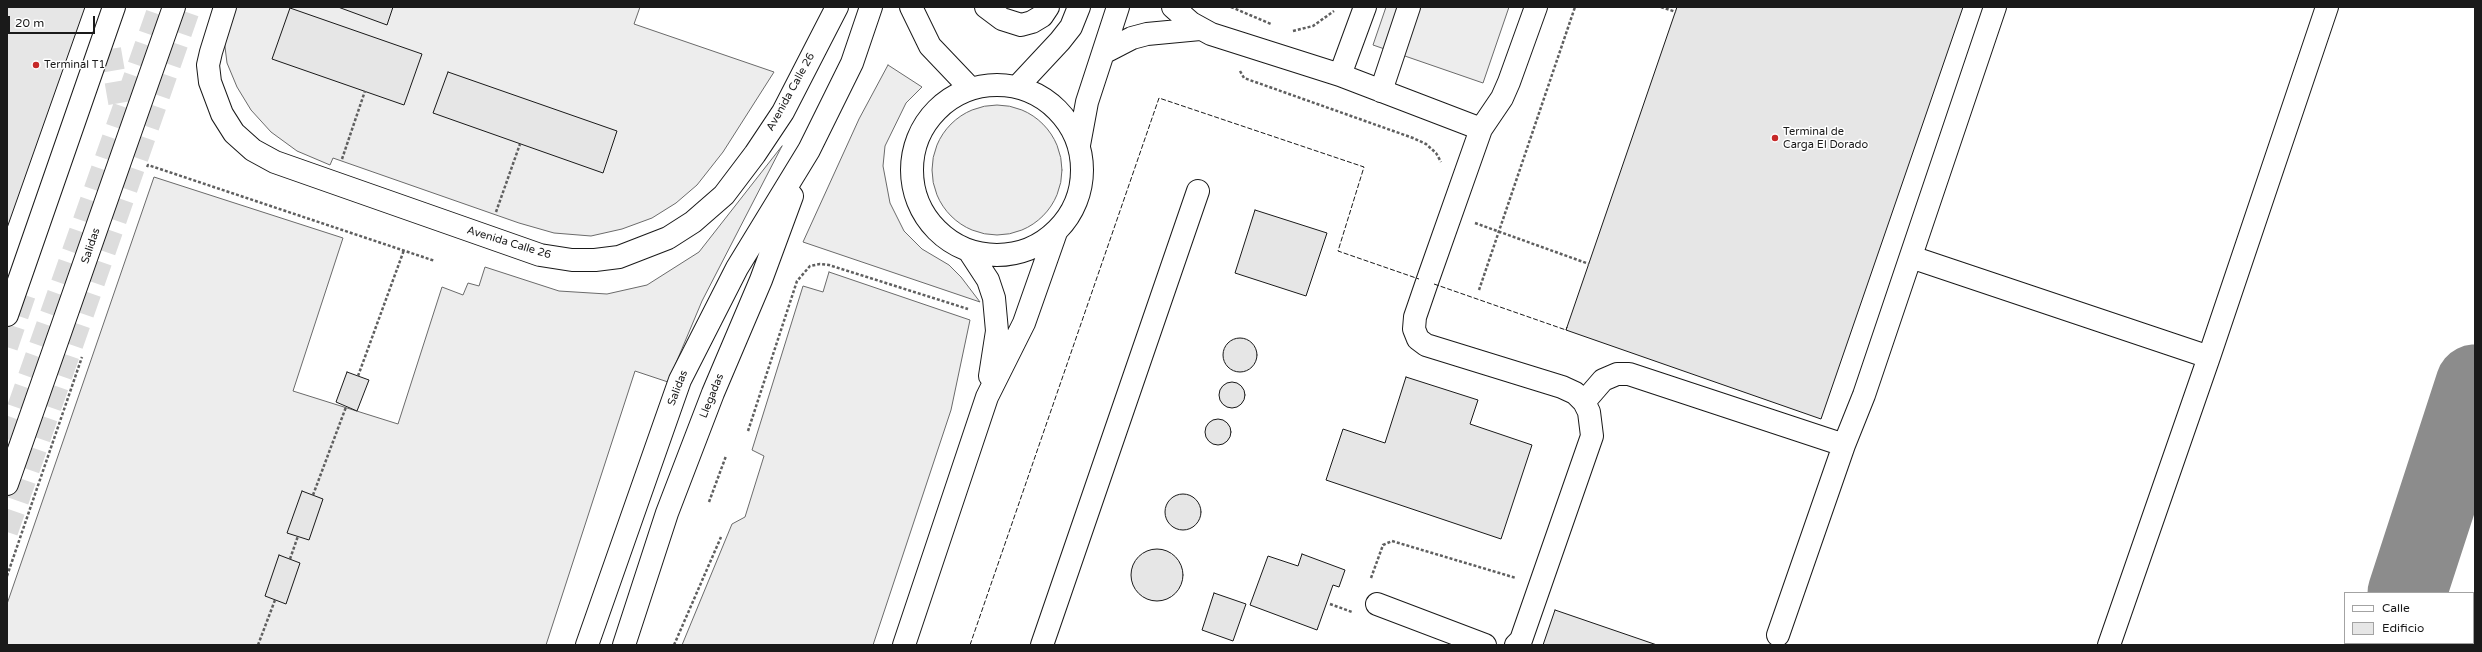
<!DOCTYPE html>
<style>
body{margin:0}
#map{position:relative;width:2482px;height:652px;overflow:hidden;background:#fff;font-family:"Varela Round",sans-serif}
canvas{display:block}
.frame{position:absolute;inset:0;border:8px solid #1a1a1a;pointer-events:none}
.legend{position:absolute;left:2344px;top:592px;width:130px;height:52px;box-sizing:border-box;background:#fff;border:1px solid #a3a3a3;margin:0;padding:5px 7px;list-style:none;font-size:12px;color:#1a1a1a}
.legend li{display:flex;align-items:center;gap:8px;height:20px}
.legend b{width:20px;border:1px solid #a3a3a3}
.scale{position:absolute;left:8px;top:16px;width:87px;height:18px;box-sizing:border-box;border:2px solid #1a1a1a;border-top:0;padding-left:5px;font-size:12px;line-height:14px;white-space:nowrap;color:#1a1a1a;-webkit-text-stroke:3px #fff;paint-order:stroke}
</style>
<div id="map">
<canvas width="2482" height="652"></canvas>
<div class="frame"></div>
<ul class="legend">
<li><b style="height:5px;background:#fff"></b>Calle</li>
<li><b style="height:11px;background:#e6e6e6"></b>Edificio</li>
</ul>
<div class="scale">20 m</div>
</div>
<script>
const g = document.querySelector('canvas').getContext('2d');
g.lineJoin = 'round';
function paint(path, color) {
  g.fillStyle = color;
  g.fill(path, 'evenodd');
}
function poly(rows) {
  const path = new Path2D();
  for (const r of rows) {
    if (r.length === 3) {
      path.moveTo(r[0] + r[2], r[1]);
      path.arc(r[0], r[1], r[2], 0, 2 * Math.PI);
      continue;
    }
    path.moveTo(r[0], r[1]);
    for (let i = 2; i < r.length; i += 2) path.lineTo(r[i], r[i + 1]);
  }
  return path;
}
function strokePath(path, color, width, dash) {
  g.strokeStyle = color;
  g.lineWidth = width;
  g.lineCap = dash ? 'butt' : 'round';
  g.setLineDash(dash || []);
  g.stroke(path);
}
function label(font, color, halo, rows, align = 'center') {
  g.font = font + ' "Varela Round",sans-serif';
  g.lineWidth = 3;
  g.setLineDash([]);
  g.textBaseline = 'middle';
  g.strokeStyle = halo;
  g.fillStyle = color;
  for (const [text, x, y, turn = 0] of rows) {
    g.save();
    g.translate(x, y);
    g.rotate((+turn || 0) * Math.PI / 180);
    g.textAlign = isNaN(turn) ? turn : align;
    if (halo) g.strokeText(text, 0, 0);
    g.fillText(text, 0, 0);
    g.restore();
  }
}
const built = poly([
 [236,7,640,7,634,24,774,72,723,152,697,185,676,203,652,218,622,229,591,236,554,233,519,223,333,158,330,165,297,151,271,132,251,110,237,87,227,63,224,39,236,7],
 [1386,7,1509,7,1483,83,1373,45,1386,7],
 [888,65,922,87,906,103,885,146,883,166,890,203,904,231,922,249,949,265,961,277,980,302,803,242,859,119,888,65],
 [997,170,65],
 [782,146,702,301,668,382,635,371,546,645,7,645,7,604,154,177,343,238,293,391,398,424,442,287,463,295,468,283,479,286,485,267,559,291,607,294,647,285,699,252,782,146],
 [829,272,970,320,951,410,873,645,682,645,732,524,745,517,764,456,752,450,803,286,823,292,829,272]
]);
const taxiway = poly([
 [2407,593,2475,384]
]);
const building = poly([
 [7,7,85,7,7,228,7,7],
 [338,7,393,7,387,25,338,7],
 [1677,7,1963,7,1821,419,1566,330,1677,7],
 [290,8,422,54,404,105,272,59,290,8],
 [448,72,617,131,603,173,433,113,448,72],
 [1255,210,1327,233,1306,296,1235,273,1255,210],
 [1240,355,17],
 [347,372,369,380,357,411,336,402,347,372],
 [1406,377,1478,400,1470,424,1532,445,1501,539,1326,480,1343,429,1385,443,1406,377],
 [1232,395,13],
 [1218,432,13],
 [302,491,323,499,309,540,287,533,302,491],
 [1183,512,18],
 [1157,575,26],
 [1302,554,1345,570,1339,587,1333,585,1317,630,1250,605,1268,556,1298,566,1302,554],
 [279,555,300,563,286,604,265,596,279,555],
 [1214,593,1246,604,1233,641,1202,630,1214,593],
 [1555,610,1657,645,1543,645,1555,610]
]);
const minorTunnel = poly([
 [110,49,121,113],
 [7,347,26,291],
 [7,439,159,7],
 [7,532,190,7]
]);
const path = poly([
 [1231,7,1271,24],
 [1661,7,1676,12],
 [1293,31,1313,26,1334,11],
 [1240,71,1244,78,1413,138,1426,144,1436,153,1441,162],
 [342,159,365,91],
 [147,167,148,165,435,261],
 [496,212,520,144],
 [1475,223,1589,264],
 [1479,290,1575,7],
 [358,376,404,250],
 [748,431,797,281,810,266,820,264,829,265,968,309],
 [313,495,346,407],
 [709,502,726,456],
 [290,559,298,536],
 [7,576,82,357],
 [1371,578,1383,545,1392,541,1516,578],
 [1330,604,1352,612],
 [258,645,275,600],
 [674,645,721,537]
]);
const minor = poly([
 [911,7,930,46,970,88],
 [986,7,1002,19,1021,25,1032,22,1042,16,1048,7],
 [1173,7,1191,23,1211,34,1340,75,1481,129],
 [1103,53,1132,38,1147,34,1200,29],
 [1340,75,1365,7],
 [997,170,85],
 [1018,86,1060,41,1071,27,1079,7],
 [1381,91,1409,7],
 [1079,145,1087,102,1118,7],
 [969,251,988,280,994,298,997,331,990,376],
 [1911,257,2209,357],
 [7,315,114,7],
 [1584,402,1603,380,1617,374,1629,374,1844,445],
 [7,484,174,7],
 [1377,604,1485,645],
 [1778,635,1844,445,1864,395,1995,7],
 [587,645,680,380,737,268,809,150,852,63,871,7],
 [624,645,667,513,713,393,761,280,792,196],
 [904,645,987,397,1024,323,1056,232],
 [1042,645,1198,191],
 [1516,645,1521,640,1592,436,1589,412,1584,402,1575,393,1562,387,1426,345,1418,339,1414,329,1415,317,1427,282,1481,129,1502,98,1509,82,1536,7],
 [2109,645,2209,357,2327,7]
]);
const major = poly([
 [225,7,211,52,208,65,210,82,222,114,234,133,253,150,275,162,540,255,572,260,595,260,619,257,668,238,693,222,724,195,755,154,783,112,837,7]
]);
const fence = poly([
 [1434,284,1566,330,1567,327],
 [970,645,1159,98,1364,167,1338,251,1419,279]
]);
const markers = [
 [36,65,4,"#c62828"],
 [1775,138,4,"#c62828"]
];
const poiNames = [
 ["Terminal T1",44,65],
 ["Terminal de",1783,132],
 ["Carga El Dorado",1783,145]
];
const streetNames = [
 ["Avenida Calle 26",791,92,-61],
 ["Avenida Calle 26",509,243,17],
 ["Salidas",91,246,-71],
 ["Salidas",678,388,-69],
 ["Llegadas",712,396,-68]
];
paint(built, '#ededed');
strokePath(built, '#6a6a6a', 1);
strokePath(taxiway, '#8c8c8c', 79);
paint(building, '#e6e6e6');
strokePath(building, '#1a1a1a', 1);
strokePath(minorTunnel, '#ddd', 22, [22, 11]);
strokePath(minor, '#1a1a1a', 24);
strokePath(major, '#1a1a1a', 24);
strokePath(path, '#5f5f5f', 2.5, [3, 2]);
strokePath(minor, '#fff', 22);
strokePath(major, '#fff', 22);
strokePath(fence, '#1a1a1a', 1, [5, 2]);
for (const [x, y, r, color] of markers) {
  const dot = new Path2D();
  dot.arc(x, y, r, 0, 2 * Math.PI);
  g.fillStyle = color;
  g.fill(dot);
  strokePath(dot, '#fff', 1.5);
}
label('11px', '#1a1a1a', '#fff', poiNames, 'left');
label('11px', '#1a1a1a', '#fff', streetNames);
</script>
